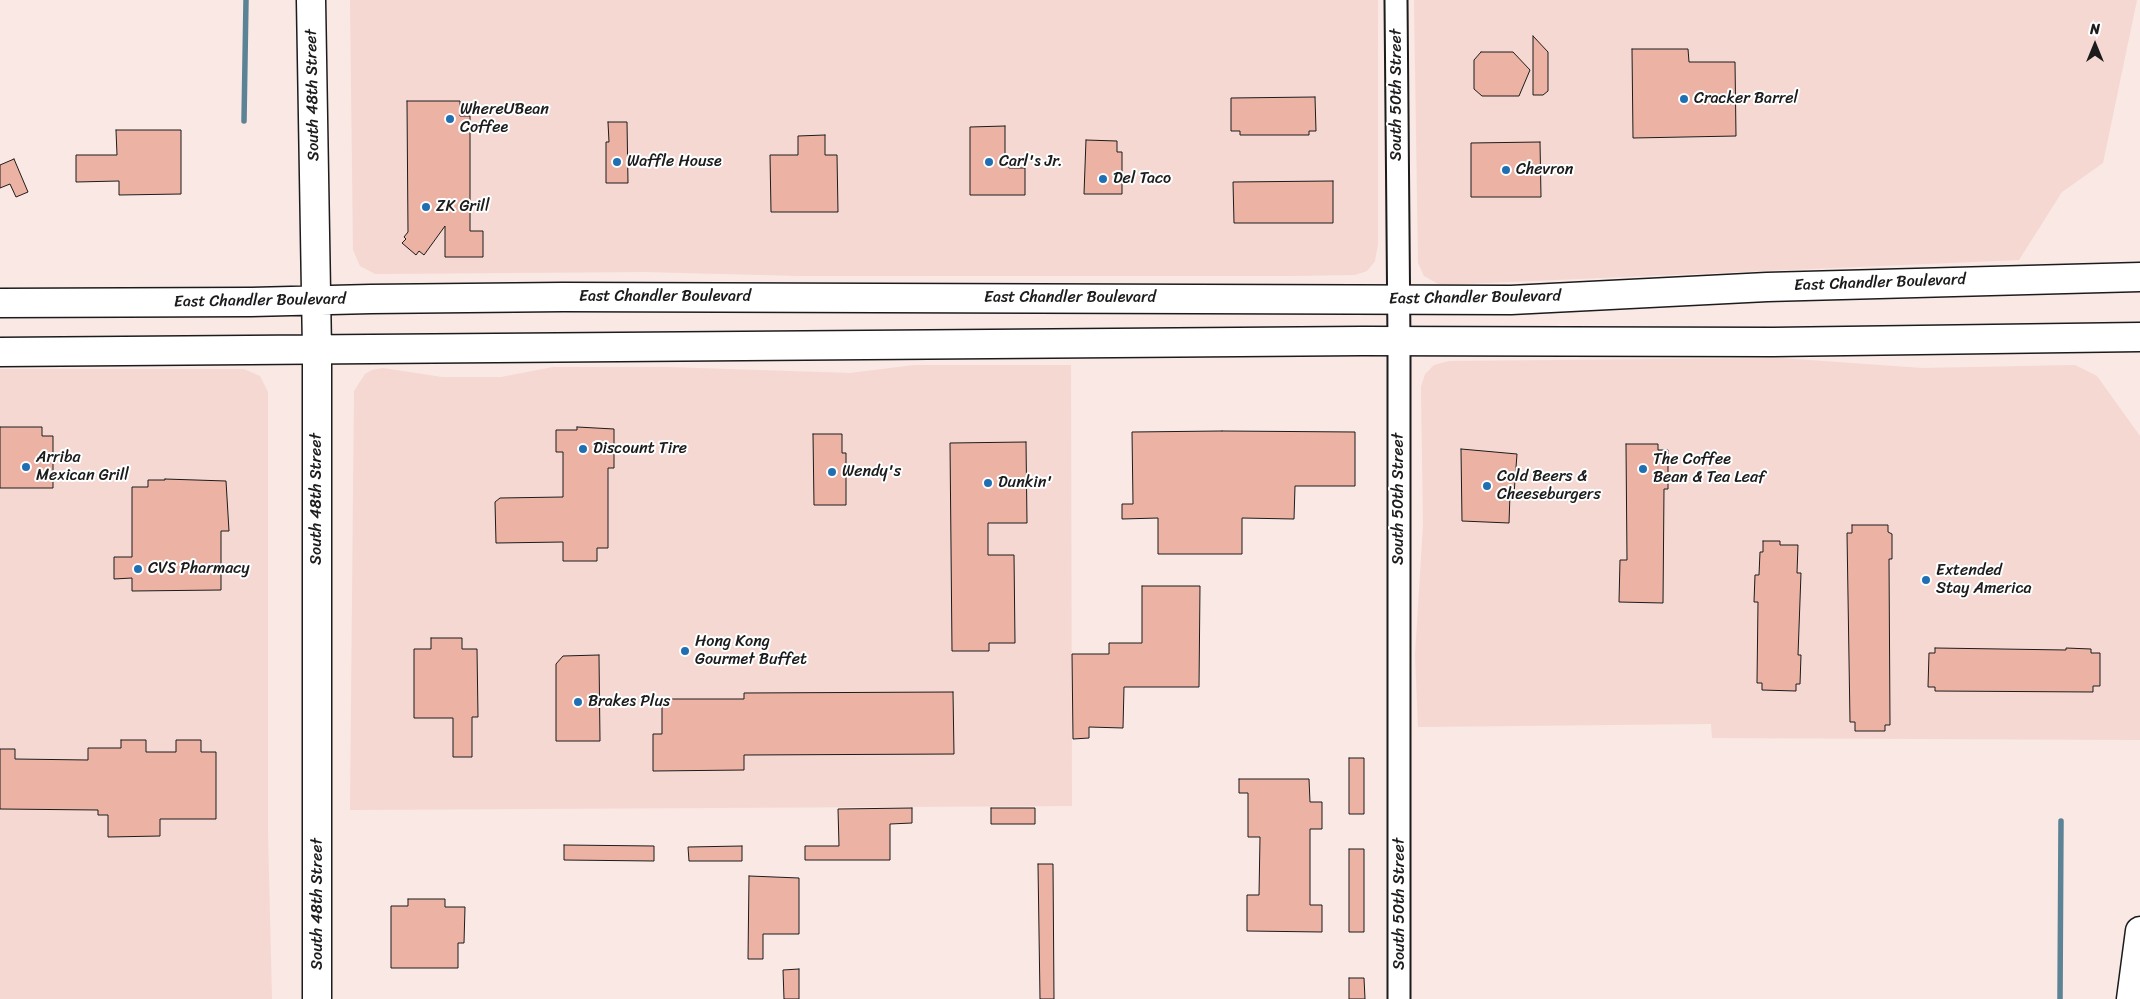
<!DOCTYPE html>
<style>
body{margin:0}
#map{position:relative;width:2140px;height:999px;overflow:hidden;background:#f9e8e4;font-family:Sriracha,sans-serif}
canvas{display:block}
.north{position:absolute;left:2070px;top:20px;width:50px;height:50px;-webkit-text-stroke:4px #fff;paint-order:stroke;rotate:0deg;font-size:14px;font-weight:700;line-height:20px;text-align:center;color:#1c1c1c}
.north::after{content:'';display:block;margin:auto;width:18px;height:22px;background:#1c1c1c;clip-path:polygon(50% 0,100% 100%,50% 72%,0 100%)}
</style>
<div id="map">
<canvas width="2140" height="999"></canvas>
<div class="north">N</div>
</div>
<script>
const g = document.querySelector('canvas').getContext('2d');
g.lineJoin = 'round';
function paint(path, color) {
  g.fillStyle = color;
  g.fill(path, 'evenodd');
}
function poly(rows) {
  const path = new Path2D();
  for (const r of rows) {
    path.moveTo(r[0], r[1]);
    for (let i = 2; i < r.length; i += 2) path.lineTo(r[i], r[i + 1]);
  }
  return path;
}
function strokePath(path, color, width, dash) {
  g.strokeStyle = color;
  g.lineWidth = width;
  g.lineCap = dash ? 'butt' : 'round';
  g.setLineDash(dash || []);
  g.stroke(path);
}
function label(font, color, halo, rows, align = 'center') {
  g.font = font + ' Sriracha,sans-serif';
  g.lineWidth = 4;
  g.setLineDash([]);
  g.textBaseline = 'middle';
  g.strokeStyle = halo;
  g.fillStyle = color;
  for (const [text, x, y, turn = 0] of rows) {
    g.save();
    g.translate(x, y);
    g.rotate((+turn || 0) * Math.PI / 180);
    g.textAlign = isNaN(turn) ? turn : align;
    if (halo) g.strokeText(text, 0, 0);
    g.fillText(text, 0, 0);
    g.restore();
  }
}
const built = poly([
 [350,0,1378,0,1378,244,1375,261,1367,271,1355,275,1290,276,800,276,644,272,375,274,360,266,353,250],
 [1414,0,2137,0,2103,163,2062,192,2019,260,1440,285,1424,276,1418,263],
 [1781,358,1922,368,2075,365,2097,376,2140,436,2140,740,1712,738,1711,724,1418,727,1415,655,1423,526,1421,387,1425,374,1434,365,1449,361],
 [914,365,1071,365,1072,806,350,810,354,391,365,374,372,370,383,368,442,377,501,377,553,367,667,367,850,373],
 [0,369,244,369,260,376,268,392,268,835,272,999,0,999]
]);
const stream = poly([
 [244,121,246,0],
 [2060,999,2061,821]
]);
const building = poly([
 [1533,36,1548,52,1548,91,1543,95,1533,95,1533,36],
 [1632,49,1688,49,1689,62,1735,62,1736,136,1633,138,1632,49],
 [1481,52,1513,52,1530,70,1519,96,1482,96,1474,89,1474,60,1481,52],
 [1315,97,1316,131,1309,131,1309,135,1240,135,1240,131,1231,131,1231,98,1315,97],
 [407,101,460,101,460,116,470,116,470,231,483,231,483,257,445,257,445,226,424,255,419,251,416,255,402,243,406,239,404,237,408,232,407,101],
 [608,122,627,122,628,183,606,183,606,142,609,142,608,122],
 [1005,126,1005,157,1009,157,1009,168,1025,168,1025,195,970,195,970,127,1005,126],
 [116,130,181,130,181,194,119,195,119,181,76,182,76,155,117,155,116,130],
 [825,135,825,155,837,155,838,212,771,212,770,155,798,155,798,136,825,135],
 [1086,140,1117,141,1117,152,1122,152,1122,194,1084,194,1086,140],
 [1540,142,1541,197,1471,197,1471,143,1540,142],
 [14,159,28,192,16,197,10,184,0,188,0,165,14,159],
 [1333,181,1333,223,1234,223,1233,182,1333,181],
 [0,427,42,427,42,436,53,436,53,488,0,488,0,427],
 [577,427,614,429,614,468,608,468,608,548,597,548,597,561,563,561,563,542,496,543,495,502,500,498,563,497,563,452,556,452,556,430,577,430,577,427],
 [1222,431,1355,432,1355,486,1295,486,1294,519,1242,518,1242,554,1158,554,1158,518,1122,519,1122,504,1133,504,1132,432,1222,431],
 [813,434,842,434,842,453,846,453,846,505,814,505,813,434],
 [1026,442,1027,523,988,523,988,555,1014,555,1015,643,989,643,989,651,952,651,950,443,1026,442],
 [1626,444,1658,444,1658,450,1668,450,1668,489,1664,489,1663,603,1619,602,1620,560,1627,560,1626,444],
 [1461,449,1517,454,1514,494,1510,494,1509,523,1462,521,1461,449],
 [165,479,226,481,229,531,221,531,221,590,132,591,132,578,114,579,114,557,132,557,132,487,148,487,148,480,165,480,165,479],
 [1852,525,1888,525,1888,532,1892,534,1892,559,1889,559,1890,725,1885,725,1885,731,1855,731,1855,722,1850,722,1847,533,1852,533,1852,525],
 [1763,541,1780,541,1780,545,1798,545,1797,573,1801,573,1798,655,1801,655,1800,684,1796,684,1796,691,1762,690,1762,683,1757,683,1758,602,1754,602,1755,575,1759,575,1760,552,1763,552,1763,541],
 [1142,586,1200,586,1199,687,1124,687,1123,728,1089,727,1089,738,1073,739,1072,654,1109,654,1109,643,1142,643,1142,586],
 [431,638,462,638,462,649,477,649,478,717,472,717,472,757,453,757,453,718,414,718,414,649,431,649,431,638],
 [1935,648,2066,650,2066,648,2091,649,2091,653,2100,653,2100,686,2093,686,2093,692,1935,691,1935,687,1928,687,1929,653,1935,653,1935,648],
 [599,655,600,741,556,741,556,664,563,656,599,655],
 [953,692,954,754,744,755,744,770,653,771,653,734,662,734,662,699,744,699,744,693,953,692],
 [121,740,146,740,146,752,176,752,176,740,201,740,201,752,216,752,216,819,160,819,160,836,108,837,108,815,98,815,98,810,0,809,0,749,15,749,15,759,88,760,88,748,121,748,121,740],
 [1349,758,1364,758,1364,814,1349,814,1349,758],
 [1239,779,1309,779,1310,802,1322,802,1322,829,1310,829,1310,905,1322,905,1322,932,1247,931,1247,895,1259,895,1260,837,1248,837,1248,793,1239,793,1239,779],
 [912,808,912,823,890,824,890,860,805,860,805,846,839,846,838,809,912,808],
 [991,808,1035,808,1035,824,991,824,991,808],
 [564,845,654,846,654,861,564,860,564,845],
 [742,846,742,861,689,861,688,847,742,846],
 [1349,849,1364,849,1364,932,1349,932,1349,849],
 [1038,864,1053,864,1054,999,1040,999,1038,864],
 [749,876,799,878,799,934,763,934,763,959,748,959,749,876],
 [408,899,445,899,445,907,465,907,464,943,458,943,458,968,391,968,391,906,408,906,408,899],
 [799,969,799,999,784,999,783,970,799,969],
 [1349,978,1364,978,1365,999,1349,999,1349,978]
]);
const minor = poly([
 [1396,0,1399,342,1399,999]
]);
const tertiary = poly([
 [317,350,317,999]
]);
const secondary = poly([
 [311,0,317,350],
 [0,303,251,302,371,299,563,297,1511,300,1767,287,2140,277],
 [0,352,1362,341,1773,342,2140,337]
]);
const motorway = poly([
 [2131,999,2140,931]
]);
const markers = [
 [1684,99,5,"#1f6fb2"],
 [450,119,5,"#1f6fb2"],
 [617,162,5,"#1f6fb2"],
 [989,162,5,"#1f6fb2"],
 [1506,170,5,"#1f6fb2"],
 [1103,179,5,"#1f6fb2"],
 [426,207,5,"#1f6fb2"],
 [583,449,5,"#1f6fb2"],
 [26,467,5,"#1f6fb2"],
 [1643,469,5,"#1f6fb2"],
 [832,472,5,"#1f6fb2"],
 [988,483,5,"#1f6fb2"],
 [1487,486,5,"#1f6fb2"],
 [138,569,5,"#1f6fb2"],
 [1926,580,5,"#1f6fb2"],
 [685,651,5,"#1f6fb2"],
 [578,702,5,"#1f6fb2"]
];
const streetNames = [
 ["South 48th Street",313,95,-91],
 ["South 50th Street",1397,95,-90],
 ["East Chandler Boulevard",1880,283,-2],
 ["East Chandler Boulevard",665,297],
 ["East Chandler Boulevard",1070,298],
 ["East Chandler Boulevard",1475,298,-1],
 ["East Chandler Boulevard",260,301,-1],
 ["South 48th Street",317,499,-90],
 ["South 50th Street",1399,499,-90],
 ["South 48th Street",318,904,-90],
 ["South 50th Street",1400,904,-90]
];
const poiNames = [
 ["Cracker Barrel",1694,99],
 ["WhereUBean",460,110],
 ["Coffee",460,128],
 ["Waffle House",627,162],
 ["Carl's Jr.",999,162],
 ["Chevron",1516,170],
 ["Del Taco",1113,179],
 ["ZK Grill",436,207],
 ["Discount Tire",593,449],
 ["Arriba",36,458],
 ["Mexican Grill",36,476],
 ["The Coffee",1653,460],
 ["Bean & Tea Leaf",1653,478],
 ["Wendy's",842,472],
 ["Cold Beers &",1497,477],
 ["Cheeseburgers",1497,495],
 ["Dunkin'",998,483],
 ["CVS Pharmacy",148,569],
 ["Extended",1936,571],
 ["Stay America",1936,589],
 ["Hong Kong",695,642],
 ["Gourmet Buffet",695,660],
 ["Brakes Plus",588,702]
];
paint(built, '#f5d8d1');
strokePath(stream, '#5b8395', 5.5);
paint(building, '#ecb3a5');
strokePath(building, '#1c1c1c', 1);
strokePath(minor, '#1c1c1c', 25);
strokePath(tertiary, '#1c1c1c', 31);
strokePath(secondary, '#1c1c1c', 31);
strokePath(motorway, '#1c1c1c', 31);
strokePath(minor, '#fff', 21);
strokePath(tertiary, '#fff', 28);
strokePath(secondary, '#fff', 28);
strokePath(motorway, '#fff', 28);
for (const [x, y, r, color] of markers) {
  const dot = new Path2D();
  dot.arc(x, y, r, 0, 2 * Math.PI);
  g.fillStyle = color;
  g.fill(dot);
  strokePath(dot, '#fff', 2);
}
label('16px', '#1c1c1c', '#fff', streetNames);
label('16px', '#1c1c1c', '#fff', poiNames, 'left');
</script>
